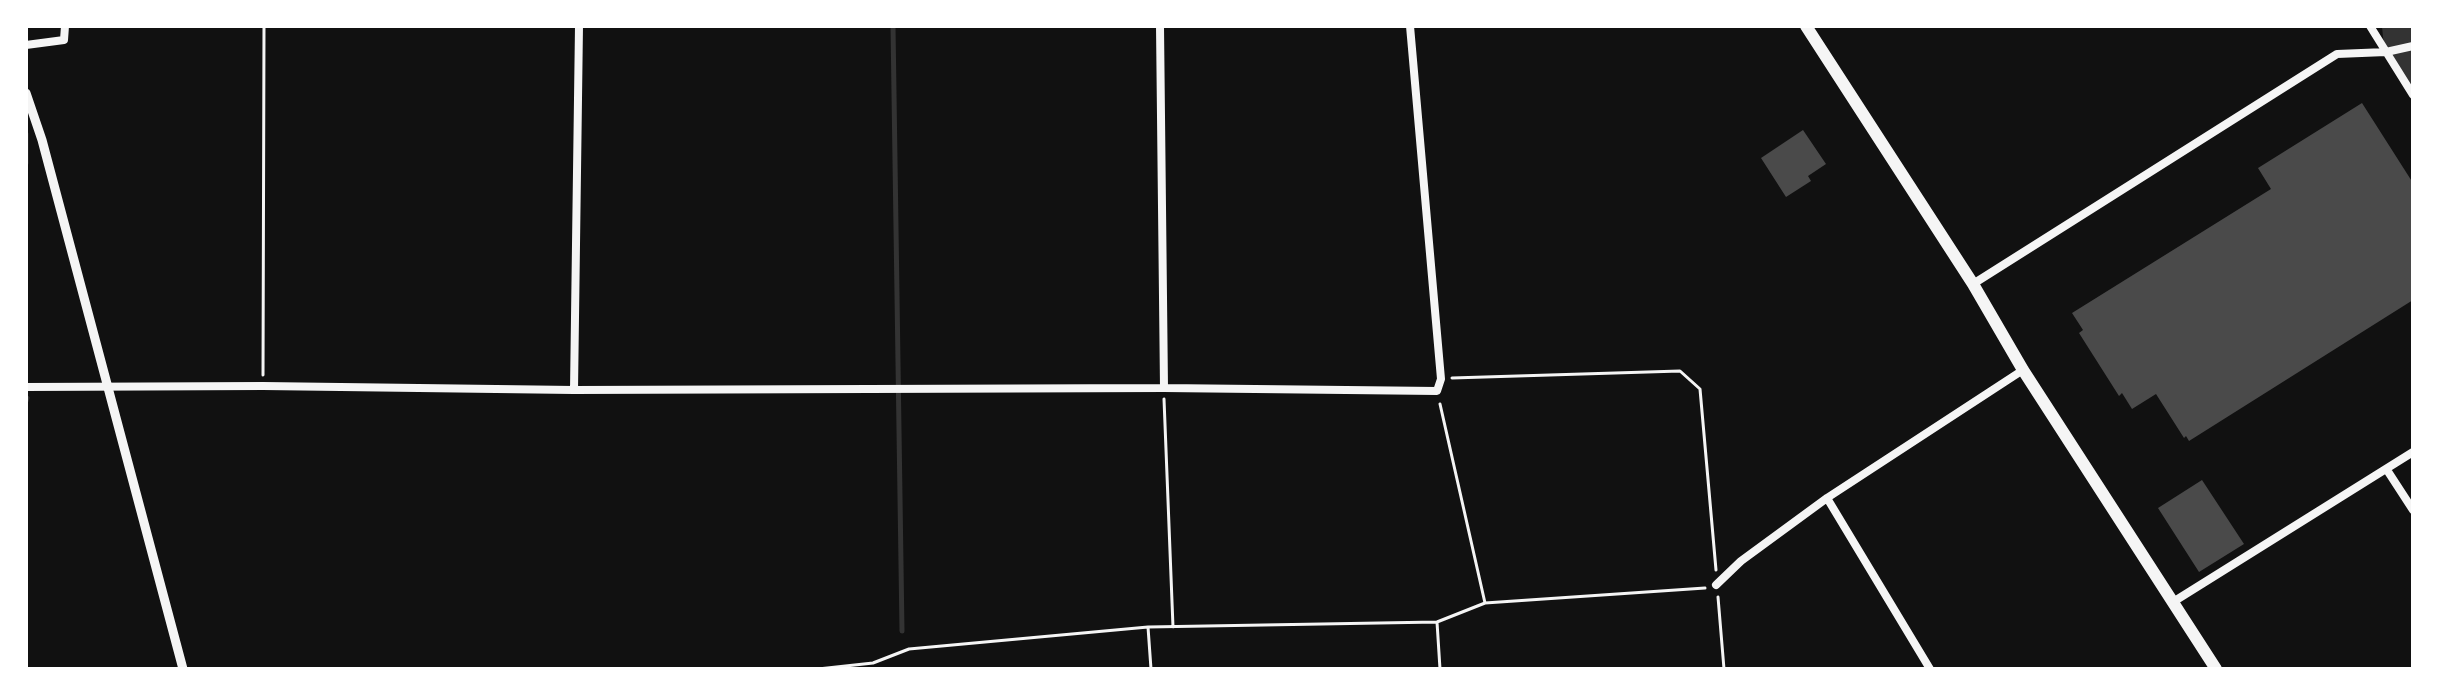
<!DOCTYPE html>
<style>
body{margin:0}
#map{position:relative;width:2439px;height:695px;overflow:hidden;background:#111;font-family:"IBM Plex Sans",sans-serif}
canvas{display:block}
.frame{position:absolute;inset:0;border:28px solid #fff;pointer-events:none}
</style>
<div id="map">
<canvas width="2439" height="695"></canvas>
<div class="frame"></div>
</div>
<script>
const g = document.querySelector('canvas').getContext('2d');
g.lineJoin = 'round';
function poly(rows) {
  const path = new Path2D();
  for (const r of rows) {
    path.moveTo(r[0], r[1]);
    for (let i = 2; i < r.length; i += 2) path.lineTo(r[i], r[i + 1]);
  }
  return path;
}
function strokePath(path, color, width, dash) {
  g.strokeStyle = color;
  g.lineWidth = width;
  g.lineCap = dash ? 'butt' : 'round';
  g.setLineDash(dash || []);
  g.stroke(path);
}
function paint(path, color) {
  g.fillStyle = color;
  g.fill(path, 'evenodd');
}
const stream = poly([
 [893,26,902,631],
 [26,134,26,163],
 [26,401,27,398]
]);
const river = poly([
 [2398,26,2399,36,2413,69]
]);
const building = poly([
 [2362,103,2413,183,2413,300,2189,441,2186,436,2184,438,2156,394,2132,409,2122,393,2119,396,2079,333,2083,330,2072,313,2271,189,2258,168],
 [1803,130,1826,164,1808,176,1811,181,1786,197,1761,158],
 [2202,480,2244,544,2199,572,2158,508]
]);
const path = poly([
 [263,375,264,26],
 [1452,378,1680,371,1700,389,1716,570],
 [1164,399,1173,627],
 [1440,404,1485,603],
 [1718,597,1724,669],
 [1437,622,1440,669],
 [1148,627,1151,669],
 [818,669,873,663,909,649,1148,627,1437,622,1485,603,1705,588]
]);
const minor = poly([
 [1160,26,1164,388],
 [2370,26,2413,95],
 [26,45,64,40,65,26],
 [1973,284,2337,54,2386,52,2413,46],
 [26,387,263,386,574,390,1164,388,1437,391,1441,379,1410,26],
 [574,390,579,26],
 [2387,470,2413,510],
 [1827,498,1930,669],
 [1716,585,1741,561,1827,498,2023,370],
 [2173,602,2413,452]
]);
const tertiary = poly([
 [26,93,42,140,183,669]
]);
const primary = poly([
 [1806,26,1973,284,2023,370,2216,669]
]);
strokePath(stream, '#333', 5);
strokePath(river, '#333', 32);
paint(building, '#4a4a4a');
strokePath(path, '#f5f5f5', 3);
strokePath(minor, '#f5f5f5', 8);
strokePath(tertiary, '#f5f5f5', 9);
strokePath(primary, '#f5f5f5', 12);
</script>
